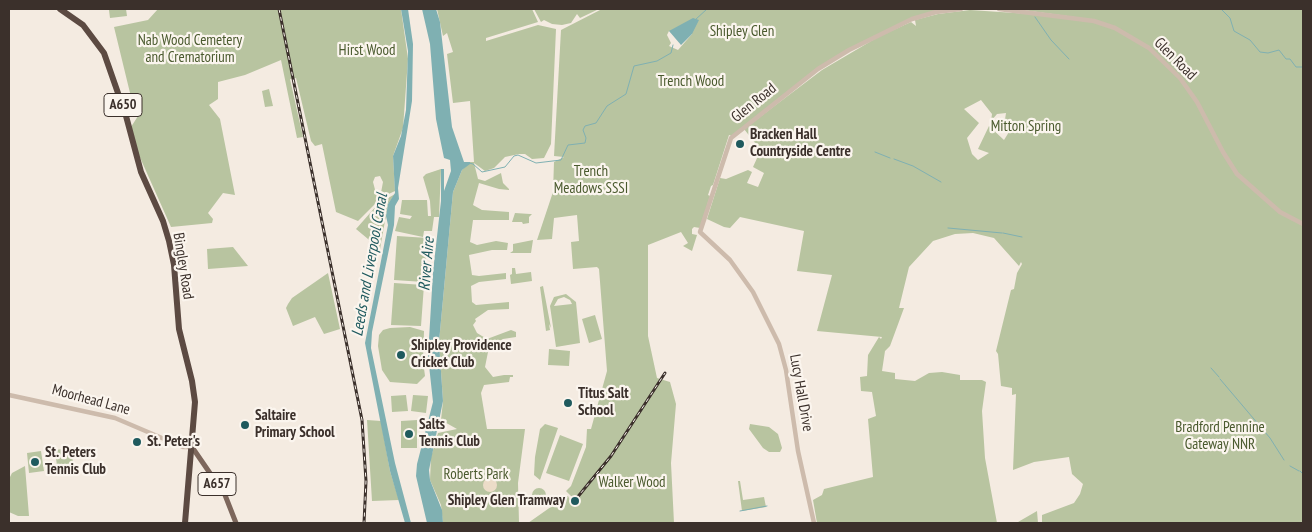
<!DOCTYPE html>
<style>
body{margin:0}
#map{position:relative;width:1312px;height:532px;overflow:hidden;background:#f4ebe1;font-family:"PT Sans Narrow",sans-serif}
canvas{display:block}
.frame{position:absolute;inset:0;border:10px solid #3b302b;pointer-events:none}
</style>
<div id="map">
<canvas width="1312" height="532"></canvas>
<div class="frame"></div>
</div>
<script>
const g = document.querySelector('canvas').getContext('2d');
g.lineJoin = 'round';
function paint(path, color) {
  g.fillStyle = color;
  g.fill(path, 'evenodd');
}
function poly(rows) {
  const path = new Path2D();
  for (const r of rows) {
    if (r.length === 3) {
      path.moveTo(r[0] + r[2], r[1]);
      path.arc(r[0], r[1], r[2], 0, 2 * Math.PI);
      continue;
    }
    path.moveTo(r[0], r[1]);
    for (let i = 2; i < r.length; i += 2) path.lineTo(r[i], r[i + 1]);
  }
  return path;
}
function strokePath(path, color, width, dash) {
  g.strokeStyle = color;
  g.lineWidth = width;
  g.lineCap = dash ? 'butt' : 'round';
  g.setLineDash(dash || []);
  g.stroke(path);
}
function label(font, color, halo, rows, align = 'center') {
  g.font = font + ' "PT Sans Narrow",sans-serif';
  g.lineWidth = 4.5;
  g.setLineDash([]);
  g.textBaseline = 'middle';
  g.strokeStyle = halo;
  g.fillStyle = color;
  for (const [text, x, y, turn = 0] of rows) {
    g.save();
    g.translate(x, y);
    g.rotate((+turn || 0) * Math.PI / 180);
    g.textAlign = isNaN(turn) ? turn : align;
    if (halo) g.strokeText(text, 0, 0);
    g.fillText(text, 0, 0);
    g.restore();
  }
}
const green = poly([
 [126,9,127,16,110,18,109,10],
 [158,9,401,9,408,59,403,128,393,156,395,191,380,198,383,182,380,176,375,177,373,182,378,201,358,221,336,212,322,144,315,146,311,141,296,78,290,79,303,137,297,138,281,60,245,75,218,82,218,99,209,105,220,119,235,195,223,193,208,213,213,219,212,223,171,227,138,153,131,127,138,116,134,97,131,97,114,27,148,20],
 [437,9,532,9,538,22,486,38,486,41,538,25,556,29,551,144,544,158,532,159,525,154,519,154,505,157,494,168,485,171,474,163,478,179,485,181,501,173,503,183,509,189,509,190,499,189,479,183,473,205,482,210,509,212,509,220,473,220,470,242,477,245,496,241,508,243,507,250,492,250,469,255,472,275,479,276,506,273,506,279,479,282,471,286,472,302,476,305,509,302,509,309,488,310,475,319,476,321,473,325,477,333,487,339,511,330,516,332,516,337,503,339,492,345,488,352,485,367,493,377,504,375,513,375,513,377,510,377,509,382,484,385,481,393,487,429,525,429,518,483,519,523,443,523,441,505,430,480,431,457,438,433,457,429,441,420,443,401,439,342,453,192,462,170,470,162,474,162,470,101,453,103,447,54,453,52,447,33,443,36],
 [534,9,599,9,580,18,577,14,571,23,562,25,552,24,544,20,541,22],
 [602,9,951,9,918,16,816,69,732,136,729,135,713,185,711,186,708,195,710,196,700,228,694,227,692,229,692,234,697,235,692,251,683,246,688,243,681,232,648,245,648,336,657,378,670,382,676,404,671,463,674,523,528,523,565,497,568,496,572,504,576,501,566,491,571,486,586,447,587,429,591,429,607,371,599,269,597,267,573,269,571,242,579,241,577,215,554,218,552,239,537,240,553,192,554,162,564,157,554,156,561,30],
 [669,31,692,34,678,50,669,46,671,43,667,35],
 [1015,9,1303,9,1303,523,1042,523,1042,515,1074,503,1080,494,1083,484,1072,474,1069,457,1034,462,1013,470,1016,394,1012,395,1012,388,1001,386,998,354,996,351,1011,290,1014,289,1017,273,1022,264,1021,262,1019,266,994,238,973,233,955,234,933,241,909,267,899,308,904,308,890,346,885,351,882,371,895,373,895,379,915,381,929,373,942,372,960,375,960,380,982,380,986,382,982,411,985,458,997,523,817,523,813,500,822,495,824,489,873,477,868,419,876,416,872,392,861,391,860,377,867,376,868,355,879,337,881,339,882,337,817,331,832,275,797,271,804,231,740,217,730,228,724,227,707,219,720,178,726,179,748,170,752,172,747,183,758,187,764,173,753,167,758,156,751,150,755,143,744,129,822,70,878,37,911,22,916,26,915,20,938,14,970,10,1075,17],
 [981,100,992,114,991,121,997,114,1006,113,1004,126,1009,132,1004,140,989,126,978,149,989,153,978,160,972,154,967,138,979,123,964,109],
 [269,89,273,106,265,107,262,91],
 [441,169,439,217,434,217,432,231,424,231,423,237,395,231,399,217,410,219,412,216,400,214,402,200,427,200,428,216,431,216,430,201,423,177,426,174],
 [395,194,388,204,380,249,356,229,378,204],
 [515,213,530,214,532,214,529,217,529,223,523,224,522,222,512,222],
 [397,236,428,238,424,282,394,280],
 [533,240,531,253,510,253,513,251,513,244],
 [233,247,248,266,208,269,207,249],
 [512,268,515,268,516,274,531,272,532,281,511,284,510,275,512,274],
 [328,273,340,329,324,334,315,317,293,326,286,308,288,304,292,298],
 [394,283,424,285,421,326,391,325],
 [543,286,551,328,549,324,550,330,546,331,540,287],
 [566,294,576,302,580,343,556,347,550,306,554,297],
 [564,297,570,300,572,304,554,306,558,299],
 [595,315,602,339,589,343,582,319],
 [410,327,424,331,423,361,425,376,417,384,390,382,382,370,378,346,379,335,383,330,390,328],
 [549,349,570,351,569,366,548,365],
 [406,395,408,411,392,412,391,396],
 [413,395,428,396,426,413,411,411],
 [367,420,381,421,390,471,399,500,372,501],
 [417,420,417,448,401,448,401,421],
 [545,424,558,428,540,480,534,475,535,457,540,429],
 [750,424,769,427,778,434,782,448,780,452,769,452,763,448,749,429],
 [560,435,583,444,569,481,546,473],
 [72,448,73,464,57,466,55,450],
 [41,451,44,471,29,473,27,453],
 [25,466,29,516,18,516,9,512,9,479,12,473],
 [738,481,740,481,743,500,764,497,766,507,742,511],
 [539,495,7],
 [1037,511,1038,523,1018,523,1018,522]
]);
const plaza = poly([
 [490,485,7]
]);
const water = poly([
 [401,9,408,9,413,44,412,101,398,188,399,199,395,206,394,225,372,332,371,348,395,463,411,523,405,523,390,471,365,343,388,225,386,216,388,204,395,193,393,156,401,136,406,110,408,51],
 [422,9,436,9,440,22,452,127,464,162,470,162,470,164,462,170,453,192,439,342,443,401,429,470,430,480,442,510,443,523,427,523,416,476,417,464,433,402,428,356,433,272,441,201,441,169,444,169,444,191,451,171,450,160,444,158,436,119,430,44],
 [693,18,699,20,692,34,681,45,669,31]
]);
const stream = poly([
 [1221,9,1230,18,1234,31,1250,40,1260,52,1268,53,1279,50,1286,59,1290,59,1296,67,1303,67],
 [1035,17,1051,40,1069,59],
 [695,20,707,9],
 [875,152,890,158],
 [894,159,913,166,941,182],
 [469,163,473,164,482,172,505,167,514,156,518,155,536,163,561,160,568,145,585,143,586,138,583,130,585,126,596,123,607,106,626,94,634,66,657,61,671,53,673,45],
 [948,228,1002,233],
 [1003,233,1022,237],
 [1211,368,1219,377],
 [1220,379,1270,438,1284,460],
 [1290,466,1299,471],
 [1300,471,1303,474],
 [740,511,767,506]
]);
const minor = poly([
 [999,9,1094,21,1115,28,1149,48,1180,78,1197,102,1223,152,1237,174,1280,212,1303,224],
 [9,395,115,418,183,447,192,447],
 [814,523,798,451,786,370,779,344,753,292,730,260,700,232,731,138,818,69,849,50,912,19,936,12,961,9]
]);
const major = poly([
 [192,447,225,495,236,523]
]);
const highway = poly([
 [60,9,83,25,104,53,126,116,141,172,163,221,169,241,174,265,179,329,192,381,195,402,185,523]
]);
const rail = poly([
 [279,9,362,420,366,481,364,523],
 [576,499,611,456,665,373]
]);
const markers = [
 [740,144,5,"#1f5a5e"],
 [401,355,5,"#1f5a5e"],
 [568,403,5,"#1f5a5e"],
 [245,425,5,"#1f5a5e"],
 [409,434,5,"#1f5a5e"],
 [137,442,5,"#1f5a5e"],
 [35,462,5,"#1f5a5e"],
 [575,501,5,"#1f5a5e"]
];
const shields = [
 [123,105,38],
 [217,484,38]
];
const shieldNames = [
 ["A650",123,105],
 ["A657",217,484]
];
const parkNames = [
 ["Shipley Glen",742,32],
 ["Nab Wood Cemetery",190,41],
 ["and Crematorium",190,58],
 ["Hirst Wood",367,51],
 ["Trench Wood",691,82],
 ["Mitton Spring",1026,127],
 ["Trench",591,172],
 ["Meadows SSSI",591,189],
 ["Bradford Pennine",1220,428],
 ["Gateway NNR",1220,445],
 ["Roberts Park",476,475],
 ["Walker Wood",632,483]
];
const streetNames = [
 ["Glen Road",1175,59,45],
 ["Glen Road",754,103,-39],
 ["Bingley Road",183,266,81],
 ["Lucy Hall Drive",801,393,80],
 ["Moorhead Lane",91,400,15]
];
const poiNames = [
 ["Bracken Hall",750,135],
 ["Countryside Centre",750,152],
 ["Shipley Providence",411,346],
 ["Cricket Club",411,363],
 ["Titus Salt",578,394],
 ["School",578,411],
 ["Saltaire",255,416],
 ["Primary School",255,433],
 ["Salts",419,425],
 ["Tennis Club",419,442],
 ["St. Peter's",147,442],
 ["St. Peters",45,453],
 ["Tennis Club",45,470],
 ["Shipley Glen Tramway",565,501,"right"]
];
const waterNames = [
 ["River Aire",427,264,-85],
 ["Leeds and Liverpool Canal",370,265,-80]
];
paint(green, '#b8c4a0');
paint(plaza, '#ecdcc8');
paint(water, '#7fb0b2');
strokePath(stream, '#7fb0b2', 1);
strokePath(minor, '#cdbbac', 4.5);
strokePath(major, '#7d675c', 5);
strokePath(highway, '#5c4a42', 6);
strokePath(rail, '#3b302b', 3);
strokePath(rail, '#fbf5ee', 1, [4]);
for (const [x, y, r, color] of markers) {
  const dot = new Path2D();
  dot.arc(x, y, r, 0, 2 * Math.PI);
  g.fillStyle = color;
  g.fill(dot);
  strokePath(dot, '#fbf5ee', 2);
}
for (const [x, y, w] of shields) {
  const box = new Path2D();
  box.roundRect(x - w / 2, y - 11.5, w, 23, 4);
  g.fillStyle = '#fbf5ee';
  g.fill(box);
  strokePath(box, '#3b302b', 1);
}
label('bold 14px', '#3b302b', null, shieldNames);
label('15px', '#4a5a2e', '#fbf5ee', parkNames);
label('15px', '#3b302b', '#fbf5ee', streetNames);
label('bold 15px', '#3b302b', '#fbf5ee', poiNames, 'left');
label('italic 16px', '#1f5a5e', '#fbf5ee', waterNames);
</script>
